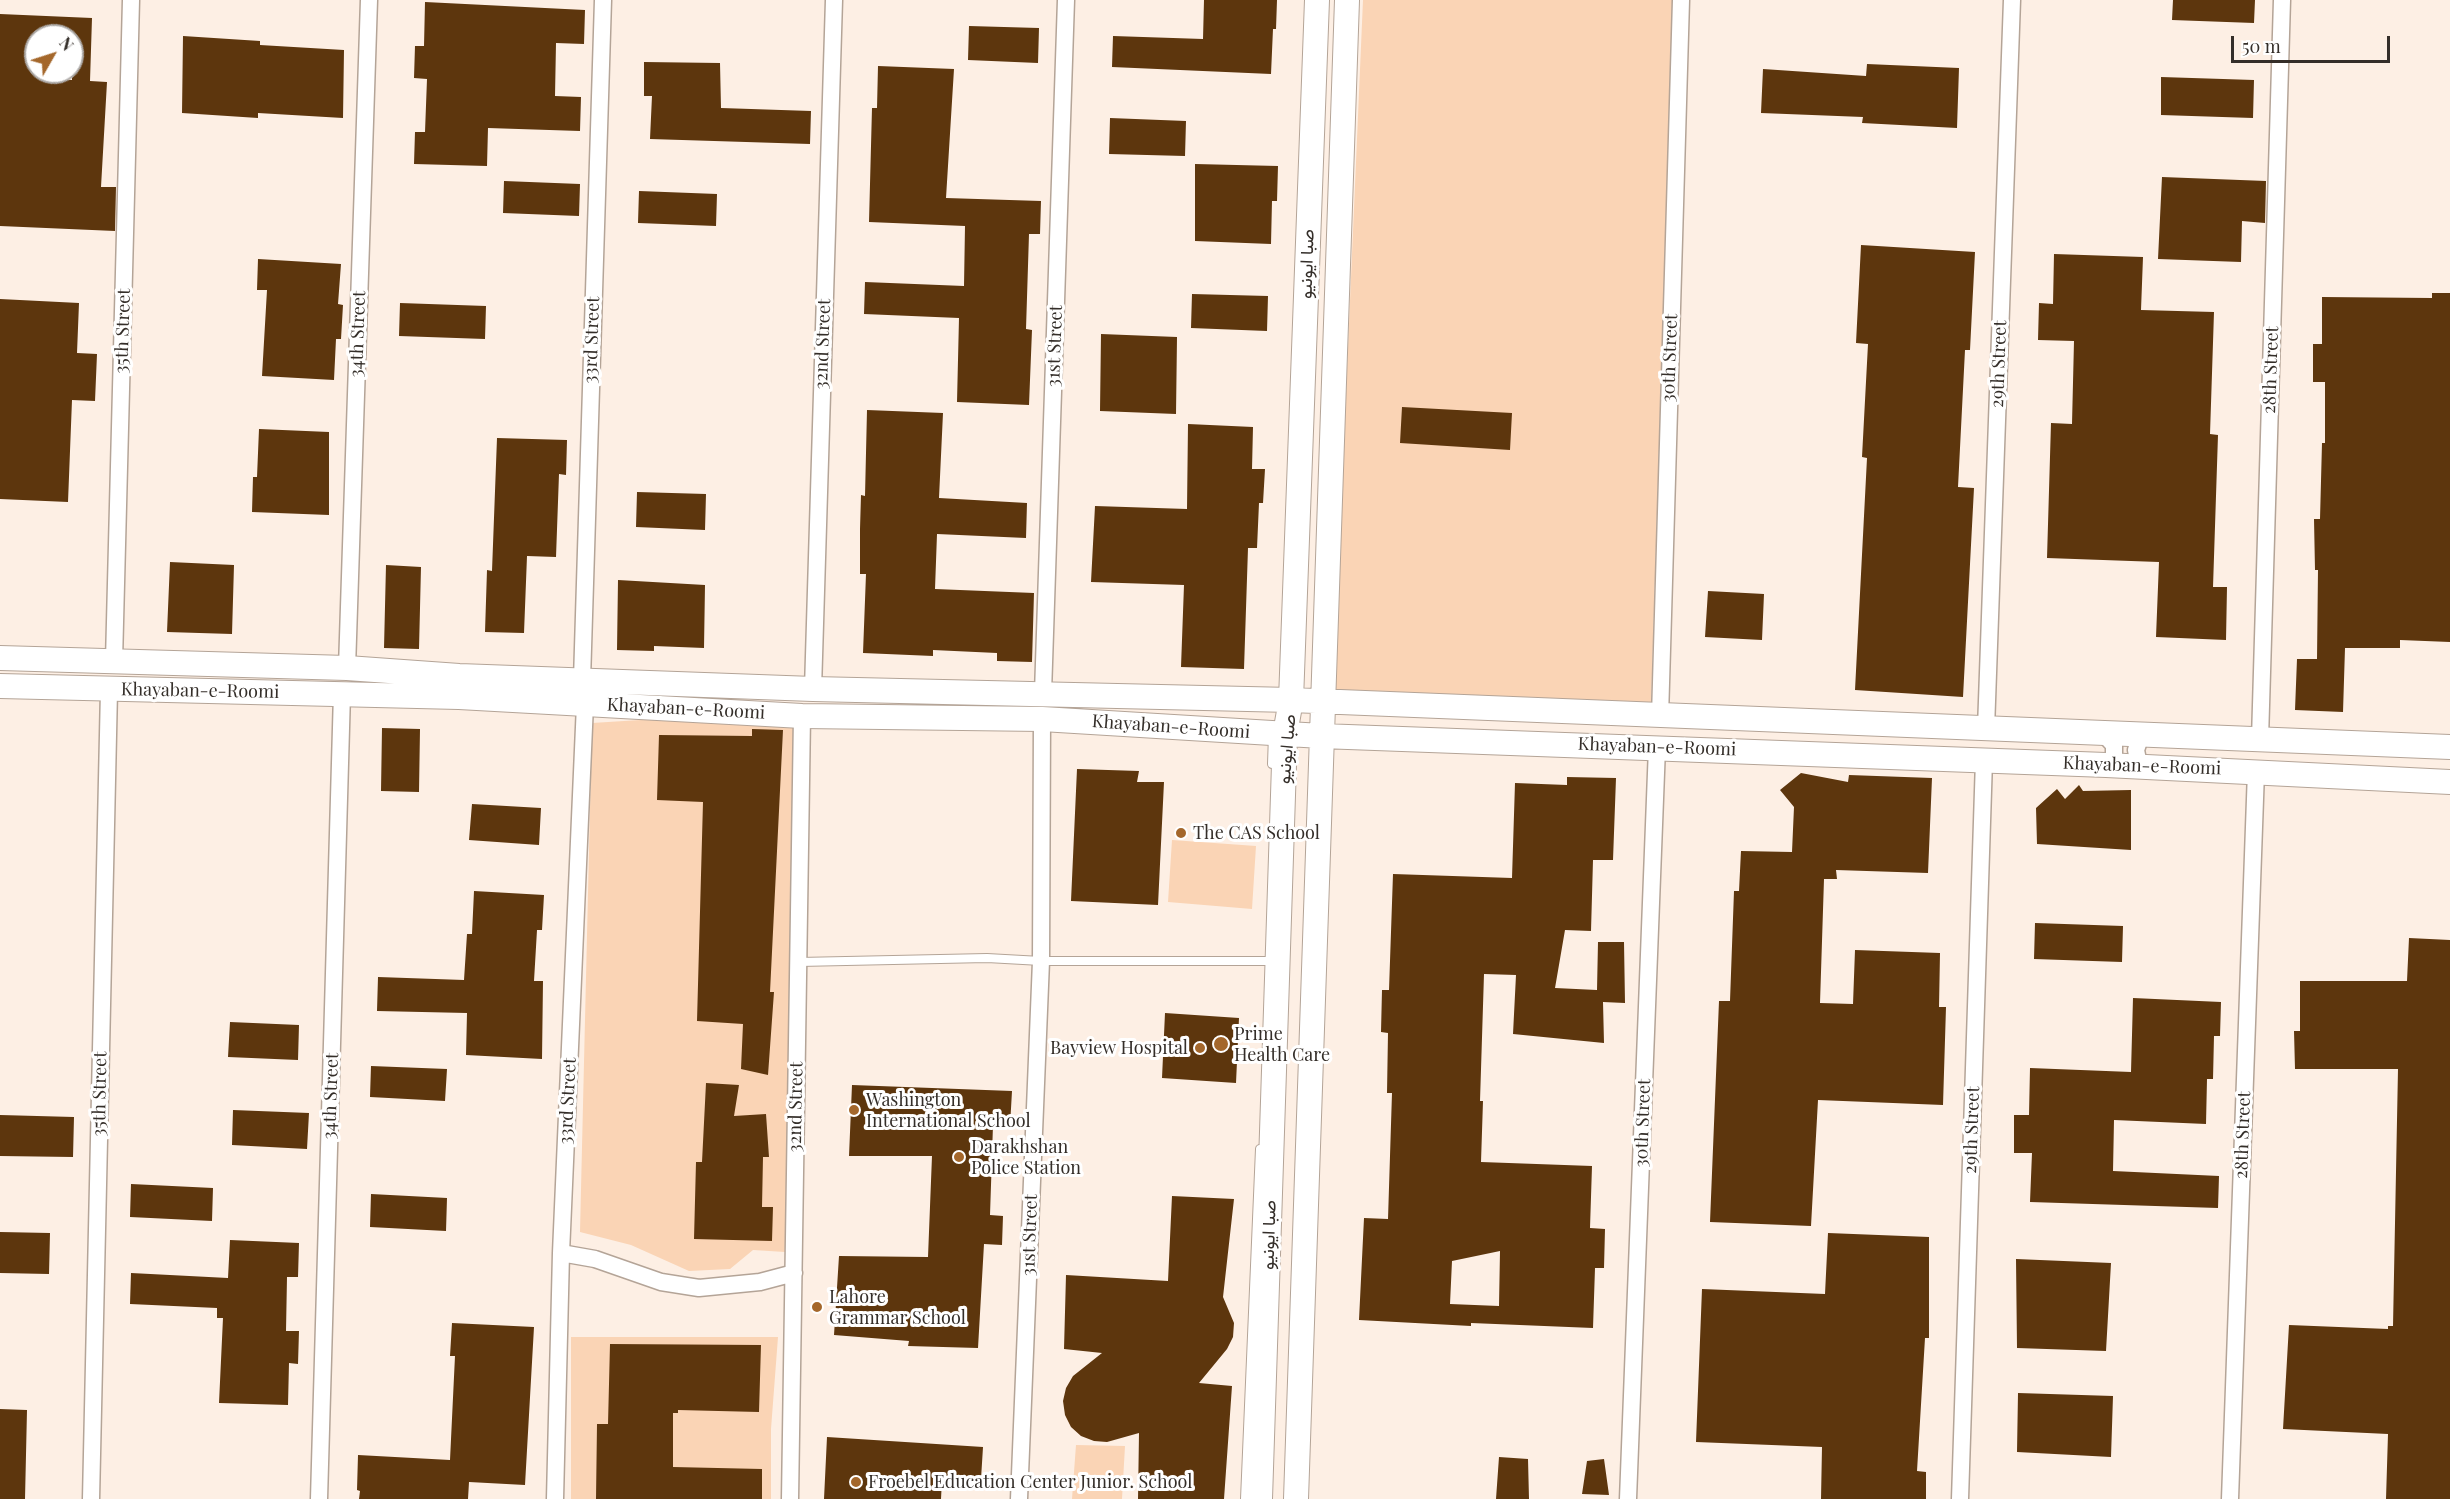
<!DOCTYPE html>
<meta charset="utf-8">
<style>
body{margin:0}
#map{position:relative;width:2450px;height:1499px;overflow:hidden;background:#fdefe4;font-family:"Playfair Display",serif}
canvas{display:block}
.north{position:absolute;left:24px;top:24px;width:60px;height:60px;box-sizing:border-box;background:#fff;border:2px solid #aeaba9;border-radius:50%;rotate:51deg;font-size:16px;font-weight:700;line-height:24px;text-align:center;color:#342e29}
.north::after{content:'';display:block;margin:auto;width:21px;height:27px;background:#a4672b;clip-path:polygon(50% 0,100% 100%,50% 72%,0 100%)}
.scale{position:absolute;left:2231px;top:36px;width:159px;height:27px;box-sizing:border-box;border:3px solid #342e29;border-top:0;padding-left:8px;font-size:18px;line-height:21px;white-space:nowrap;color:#342e29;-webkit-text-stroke:4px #fff;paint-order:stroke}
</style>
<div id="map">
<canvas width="2450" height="1499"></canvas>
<div class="north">N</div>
<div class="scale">50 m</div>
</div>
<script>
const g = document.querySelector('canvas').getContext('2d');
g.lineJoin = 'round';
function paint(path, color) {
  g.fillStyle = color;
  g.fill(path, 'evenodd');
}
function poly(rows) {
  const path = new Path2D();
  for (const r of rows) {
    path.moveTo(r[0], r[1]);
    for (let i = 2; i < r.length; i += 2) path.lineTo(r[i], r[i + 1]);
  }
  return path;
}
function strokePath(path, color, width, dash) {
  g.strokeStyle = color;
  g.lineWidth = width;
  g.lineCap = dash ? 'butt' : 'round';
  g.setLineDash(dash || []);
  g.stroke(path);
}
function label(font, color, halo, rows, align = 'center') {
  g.font = font + ' "Playfair Display",Vazirmatn,serif';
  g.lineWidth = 6;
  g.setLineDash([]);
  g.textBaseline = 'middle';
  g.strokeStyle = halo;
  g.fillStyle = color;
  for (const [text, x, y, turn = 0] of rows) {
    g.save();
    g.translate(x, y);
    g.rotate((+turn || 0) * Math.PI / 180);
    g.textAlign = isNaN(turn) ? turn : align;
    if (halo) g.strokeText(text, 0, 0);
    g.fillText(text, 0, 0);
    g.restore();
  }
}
const green = poly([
 [1363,0,1673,0,1651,706,1333,694],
 [656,719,794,725,785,1252,753,1250,730,1269,689,1271,631,1245,580,1232,592,723],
 [1172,840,1256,846,1252,909,1168,902],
 [571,1337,778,1337,771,1429,771,1499,571,1499],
 [1076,1445,1125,1446,1122,1499,1072,1499]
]);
const building = poly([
 [1204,0,1277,0,1276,29,1273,29,1271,74,1112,67,1113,36,1203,39],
 [2173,0,2255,0,2254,23,2172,20],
 [425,2,585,10,584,44,556,43,555,96,581,97,580,131,488,128,487,166,414,164,415,132,425,132,427,79,414,78,415,46,424,46],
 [0,14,92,18,90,81,107,82,101,187,116,187,115,231,0,226],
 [36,36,72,36,72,80,36,78],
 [969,26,1039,28,1038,63,968,60],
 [183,36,260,41,260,45,344,50,343,118,258,113,258,118,182,113],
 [644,62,720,63,721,108,811,111,810,144,650,139,652,96,644,96],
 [1867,64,1959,68,1957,128,1862,123,1863,117,1761,113,1763,69,1866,76],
 [878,66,954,69,946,198,1041,201,1040,234,1029,234,1026,329,1032,330,1029,405,957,402,959,318,864,314,865,282,964,286,965,226,869,222,872,108,877,108],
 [2161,77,2254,80,2253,118,2161,115],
 [1110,118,1186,121,1185,156,1109,154],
 [1195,164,1278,166,1277,201,1272,201,1271,244,1195,241],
 [2162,177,2266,181,2265,223,2242,221,2241,262,2158,259],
 [504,181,580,184,579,216,503,213],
 [639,191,717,194,716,226,638,223],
 [1861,245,1975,252,1970,350,1965,350,1958,487,1974,488,1963,697,1855,690,1867,458,1862,457,1868,344,1856,343],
 [2054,254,2143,257,2141,310,2214,312,2210,434,2218,435,2213,587,2227,587,2226,640,2156,637,2159,562,2047,558,2051,423,2072,424,2074,341,2038,340,2039,303,2053,304],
 [258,259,341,264,338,304,343,305,341,339,336,339,334,380,262,376,267,290,257,290],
 [2432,293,2450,293,2450,642,2400,640,2400,648,2345,648,2343,712,2295,710,2297,659,2317,659,2318,570,2315,570,2314,519,2320,519,2322,443,2325,443,2325,382,2313,382,2313,344,2322,344,2322,297,2432,298],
 [1192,294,1268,296,1267,331,1191,328],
 [0,299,79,303,77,353,97,354,95,401,72,400,68,502,0,499],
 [400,303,486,306,485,339,399,336],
 [1101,334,1177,337,1176,414,1100,411],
 [1402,407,1512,413,1510,450,1400,443],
 [867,410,943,413,939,498,1027,503,1026,538,937,534,935,589,1034,593,1032,662,997,661,997,653,933,650,933,656,863,653,866,574,860,574,860,529,861,495,865,496],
 [1188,424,1253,427,1252,469,1265,469,1263,503,1259,503,1257,548,1248,548,1244,669,1181,667,1184,585,1091,582,1095,506,1187,509],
 [259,429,329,432,329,515,252,512,253,477,257,477],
 [497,438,567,440,566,475,559,474,556,557,527,556,524,633,485,632,487,570,492,571],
 [637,492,706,494,705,530,636,527],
 [170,562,234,565,232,634,167,632],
 [386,565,421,567,419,649,384,648],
 [618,580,705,585,704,648,654,646,654,651,617,650],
 [1708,591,1764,594,1762,640,1705,637],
 [382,728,420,729,419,792,381,791],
 [752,729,783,730,770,992,774,992,768,1075,741,1069,743,1024,697,1021,703,802,657,800,659,735,752,736],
 [1077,769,1139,771,1137,782,1164,782,1158,905,1071,901],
 [1801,773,1848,782,1849,775,1932,778,1928,873,1836,870,1837,879,1824,879,1820,1003,1853,1004,1855,950,1940,953,1939,1007,1946,1007,1943,1105,1818,1100,1811,1226,1710,1222,1719,1001,1730,1001,1734,891,1739,891,1741,851,1792,852,1794,807,1780,790],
 [1567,777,1616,778,1613,860,1593,860,1591,931,1565,930,1555,988,1597,990,1598,942,1624,942,1625,1003,1603,1002,1604,1043,1513,1034,1516,975,1484,974,1480,1101,1483,1101,1481,1162,1592,1166,1590,1228,1605,1229,1604,1268,1595,1268,1593,1328,1471,1323,1471,1326,1359,1320,1364,1218,1388,1219,1392,1093,1387,1093,1388,1033,1381,1032,1382,990,1389,990,1393,874,1512,878,1515,783,1567,785],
 [1500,1251,1499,1306,1450,1304,1452,1261],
 [2079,785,2083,791,2131,790,2131,850,2037,844,2036,808,2057,789,2065,799],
 [472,804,541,808,539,845,469,840],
 [474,891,544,895,542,930,537,930,534,981,543,981,542,1059,466,1055,467,1013,377,1011,378,977,464,980,467,934,472,934],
 [2035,923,2123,926,2122,962,2034,959],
 [2409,938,2450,940,2450,1499,2386,1499,2388,1434,2283,1429,2289,1325,2388,1329,2388,1326,2393,1326,2398,1069,2295,1069,2294,1031,2300,1031,2300,981,2407,981],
 [2133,998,2221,1002,2220,1036,2214,1036,2213,1079,2207,1079,2206,1124,2114,1120,2113,1171,2219,1176,2218,1208,2030,1202,2032,1153,2014,1153,2014,1115,2029,1115,2030,1068,2131,1072],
 [1165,1013,1239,1018,1236,1083,1162,1078],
 [230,1022,299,1025,298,1060,228,1057],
 [371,1066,447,1069,445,1101,370,1097],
 [706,1083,739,1085,734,1116,766,1114,769,1157,763,1157,762,1207,773,1207,772,1241,694,1239,696,1162,702,1162],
 [852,1085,1012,1091,1010,1126,993,1125,990,1215,1003,1216,1002,1245,984,1244,978,1348,908,1346,909,1341,834,1335,839,1256,928,1257,932,1156,849,1156],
 [233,1110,309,1113,307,1149,232,1145],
 [0,1115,74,1117,73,1157,0,1156],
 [131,1184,213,1188,212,1221,130,1217],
 [371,1194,447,1198,446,1231,370,1227],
 [1172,1196,1234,1199,1223,1297,1234,1323,1233,1337,1227,1349,1199,1383,1232,1386,1224,1499,1138,1499,1139,1433,1107,1442,1094,1441,1081,1436,1071,1427,1065,1415,1063,1401,1066,1388,1073,1376,1102,1353,1064,1349,1066,1275,1168,1281],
 [0,1232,50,1233,49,1274,0,1273],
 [1828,1233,1929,1237,1929,1338,1925,1338,1917,1471,1926,1472,1926,1499,1821,1499,1822,1447,1696,1442,1702,1289,1825,1294],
 [230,1240,299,1243,298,1277,287,1277,286,1331,299,1331,298,1364,289,1363,288,1405,219,1403,223,1318,217,1318,217,1308,130,1304,131,1273,228,1278],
 [2016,1259,2111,1263,2106,1351,2017,1348],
 [452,1323,534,1327,525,1485,469,1482,468,1499,359,1499,360,1491,357,1490,358,1455,450,1460,455,1356,450,1356],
 [610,1344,761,1345,759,1412,678,1410,678,1413,673,1413,673,1467,762,1469,762,1499,596,1499,597,1424,608,1424],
 [2018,1393,2113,1396,2111,1457,2017,1452],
 [0,1409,27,1410,25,1499,0,1499],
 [827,1437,983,1447,981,1479,942,1479,941,1499,824,1499],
 [1499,1457,1528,1459,1529,1499,1496,1499],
 [1604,1459,1609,1495,1582,1494,1587,1461]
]);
const lane = poly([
 [1272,764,1273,735],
 [799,962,987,958,1041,961,1274,961],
 [1245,1499,1260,1149]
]);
const street = poly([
 [114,661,131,0],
 [347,668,369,0],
 [582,680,603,0],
 [813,689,834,0],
 [1043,693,1066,0],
 [1660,717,1681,0],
 [1986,729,2012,0],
 [2103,733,2114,745,2114,757,2106,765],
 [2260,739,2282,0],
 [2146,767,2138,760,2136,750,2139,741,2148,735],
 [561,1253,595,1259,661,1282,699,1288,760,1282,794,1273],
 [91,1499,109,690],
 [319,1499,342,693],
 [555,1499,561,1253,585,704],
 [790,1499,802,716],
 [1019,1499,1041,961,1042,719],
 [1628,1499,1657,747],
 [1960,1499,1984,760],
 [2230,1499,2256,771]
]);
const secondary = poly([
 [0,658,347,668,459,676,813,689,1291,700,2450,747],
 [0,686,459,697,802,716,1042,719,1321,736,2106,765,2450,782],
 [1260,1499,1285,734,1291,700,1317,0],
 [1296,1499,1347,0]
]);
const markers = [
 [1181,833,6,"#a4672b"],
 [1221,1044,8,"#a4672b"],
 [1200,1048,6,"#a4672b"],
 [854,1110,6,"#a4672b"],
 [959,1157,6,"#a4672b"],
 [817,1307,6,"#a4672b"],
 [856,1482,6,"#a4672b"]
];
const streetNames = [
 ["صبا ایونیو",1307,264,-88],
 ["35th Street",123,331,-88],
 ["34th Street",358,334,-88],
 ["33rd Street",592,340,-88],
 ["32nd Street",823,344,-88],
 ["31st Street",1055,346,-88],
 ["30th Street",1670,358,-88],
 ["29th Street",1999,364,-88],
 ["28th Street",2271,370,-88],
 ["Khayaban-e-Roomi",200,691,1],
 ["Khayaban-e-Roomi",686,709,3],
 ["Khayaban-e-Roomi",1171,727,4],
 ["Khayaban-e-Roomi",1657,747,2],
 ["صبا ایونیو",1287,749,-85],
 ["Khayaban-e-Roomi",2142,766,2],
 ["35th Street",100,1094,-89],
 ["34th Street",331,1096,-88],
 ["33rd Street",568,1101,-87],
 ["32nd Street",796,1107,-89],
 ["30th Street",1643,1123,-88],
 ["29th Street",1972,1130,-88],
 ["28th Street",2243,1135,-88],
 ["31st Street",1030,1235,-88],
 ["صبا ایونیو",1269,1235,-88]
];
const poiNames = [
 ["The CAS School",1193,833],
 ["Prime",1234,1034],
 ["Health Care",1234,1055],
 ["Bayview Hospital",1188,1048,"right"],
 ["Washington",866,1100],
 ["International School",866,1121],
 ["Darakhshan",971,1147],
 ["Police Station",971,1168],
 ["Lahore",829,1297],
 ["Grammar School",829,1318],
 ["Froebel Education Center Junior. School",868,1482]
];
paint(green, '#fad4b5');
paint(building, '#5d360d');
strokePath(lane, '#b4a497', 10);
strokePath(street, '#b4a497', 19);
strokePath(secondary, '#b4a497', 26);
strokePath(lane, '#fff', 8);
strokePath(street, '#fff', 16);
strokePath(secondary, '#fff', 24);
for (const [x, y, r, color] of markers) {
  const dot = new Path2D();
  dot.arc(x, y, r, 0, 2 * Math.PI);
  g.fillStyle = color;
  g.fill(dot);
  strokePath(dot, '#fff', 2);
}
label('18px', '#342e29', '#fff', streetNames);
label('18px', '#342e29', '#fff', poiNames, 'left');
</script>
